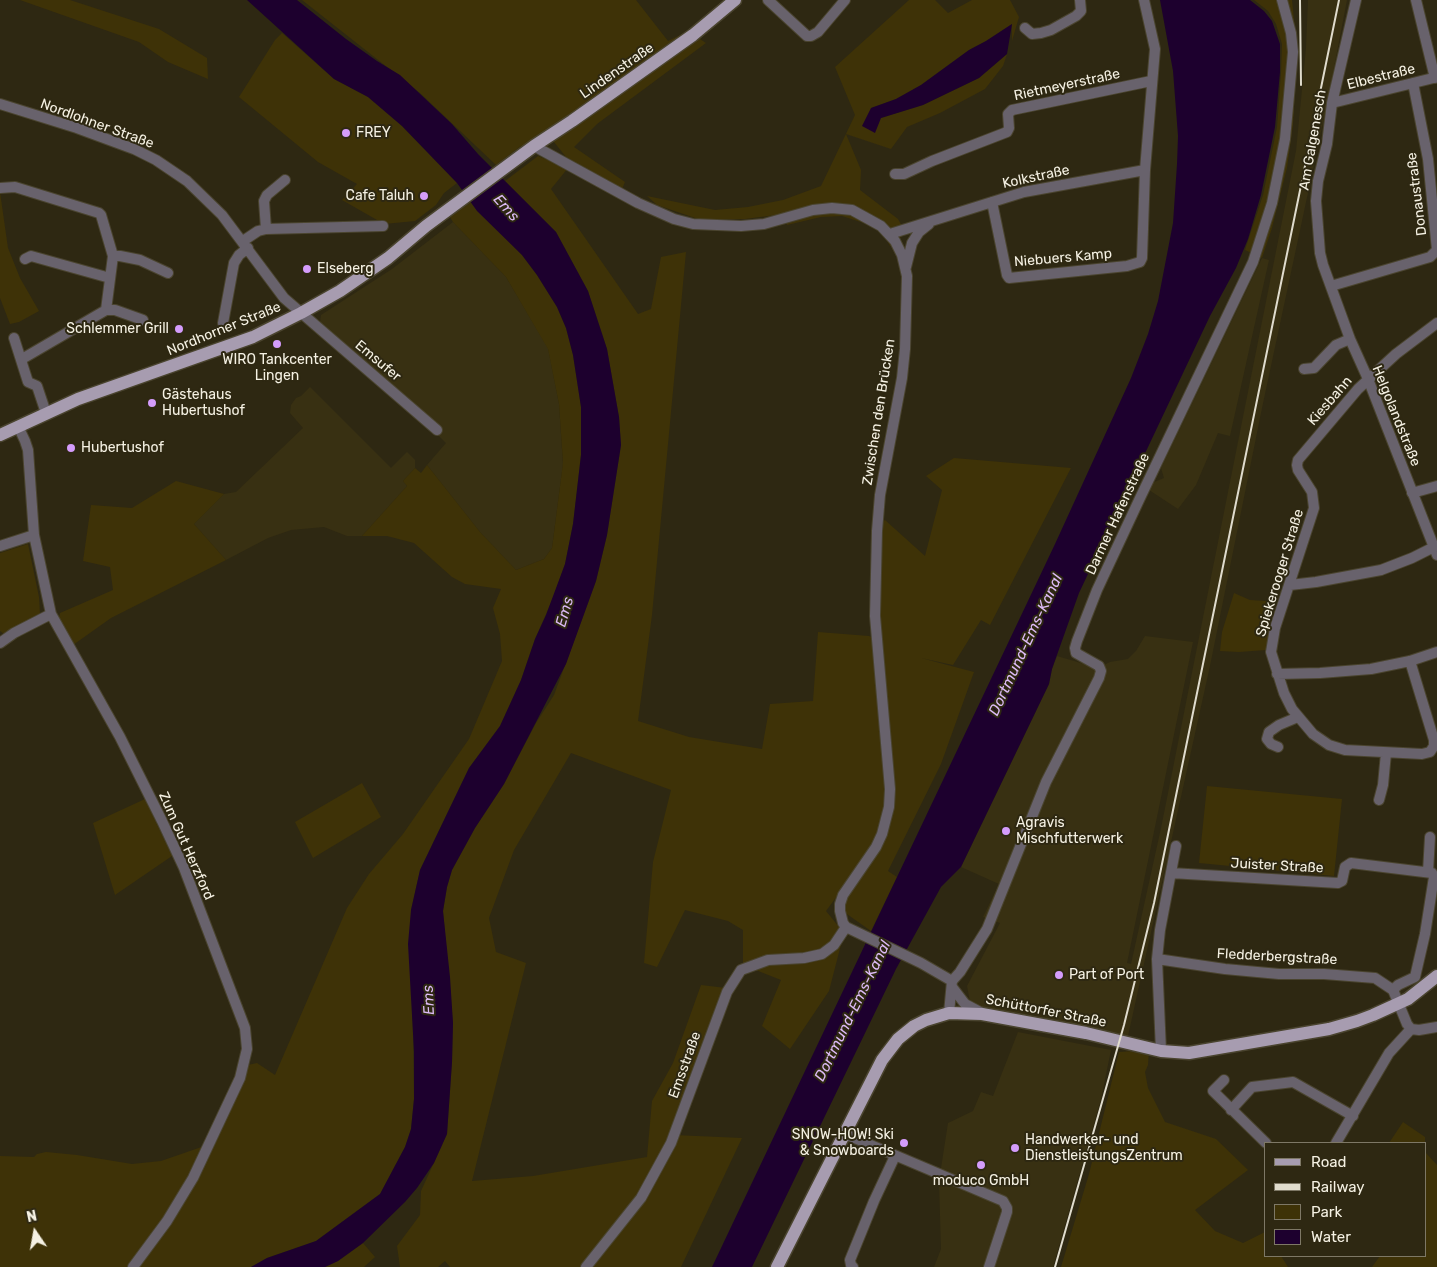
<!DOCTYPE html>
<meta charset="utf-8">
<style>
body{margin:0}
#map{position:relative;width:1437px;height:1267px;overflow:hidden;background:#2e2812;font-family:Rubik,sans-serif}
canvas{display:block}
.legend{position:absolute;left:1264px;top:1142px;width:162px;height:115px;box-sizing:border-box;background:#2e2812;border:1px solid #7e7866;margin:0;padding:6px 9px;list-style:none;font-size:15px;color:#f5f1e3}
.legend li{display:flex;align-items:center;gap:10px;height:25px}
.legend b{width:25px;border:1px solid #7e7866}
.north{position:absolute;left:10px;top:1207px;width:50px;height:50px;-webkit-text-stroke:4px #2e2812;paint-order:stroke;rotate:348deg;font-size:14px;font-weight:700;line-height:20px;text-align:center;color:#f5f1e3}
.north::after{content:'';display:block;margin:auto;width:18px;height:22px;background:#f5f1e3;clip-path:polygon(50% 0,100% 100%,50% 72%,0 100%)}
</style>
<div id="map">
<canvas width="1437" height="1267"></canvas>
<ul class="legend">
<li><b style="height:6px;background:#a79cb0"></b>Road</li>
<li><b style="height:6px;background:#e0dccd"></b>Railway</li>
<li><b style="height:14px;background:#3e3207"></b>Park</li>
<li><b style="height:14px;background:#1d002e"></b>Water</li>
</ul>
<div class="north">N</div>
</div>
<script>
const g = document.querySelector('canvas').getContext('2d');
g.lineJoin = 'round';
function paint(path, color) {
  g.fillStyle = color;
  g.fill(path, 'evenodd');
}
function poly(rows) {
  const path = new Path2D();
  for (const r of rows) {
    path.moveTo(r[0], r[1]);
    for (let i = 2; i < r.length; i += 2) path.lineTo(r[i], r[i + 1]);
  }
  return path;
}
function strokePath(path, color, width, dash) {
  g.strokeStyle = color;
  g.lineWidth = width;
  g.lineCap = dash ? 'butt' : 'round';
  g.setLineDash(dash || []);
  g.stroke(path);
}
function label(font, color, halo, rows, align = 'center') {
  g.font = font + ' Rubik,sans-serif';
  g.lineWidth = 4;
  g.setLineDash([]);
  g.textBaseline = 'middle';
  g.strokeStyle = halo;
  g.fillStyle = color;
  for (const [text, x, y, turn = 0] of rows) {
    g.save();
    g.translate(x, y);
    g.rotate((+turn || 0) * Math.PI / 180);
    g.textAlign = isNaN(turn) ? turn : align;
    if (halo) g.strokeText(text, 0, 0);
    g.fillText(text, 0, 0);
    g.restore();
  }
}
const built = poly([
 [1308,0,1347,0,1327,104,1262,408,1210,666,1128,1036,1033,1015,982,1007,970,1002,967,986,1000,923,983,917,999,884,961,867,1049,684,1052,669,1057,656,1098,668,1110,662,1128,659,1136,651,1145,636,1193,642,1127,963,1131,964,1161,828,1296,151,1306,48],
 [453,222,506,277,548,348,559,404,563,464,552,548,544,559,516,570,480,532,427,465,446,443,365,362,320,322,321,315,392,269],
 [1262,258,1269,260,1230,436,1218,433,1196,485,1178,509,1149,490,1152,483,1164,478,1161,468],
 [310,387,391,468,407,452,415,460,415,468,403,481,407,486,362,536,347,536,324,527,291,530,268,538,226,560,194,524,224,494,236,492,303,428,290,413,291,405,296,398,301,396],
 [1018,1032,1111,1050,1101,1099,1053,1267,934,1267,941,1249,939,1181,948,1123,973,1111,981,1092,993,1096]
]);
const green = poly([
 [20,0,70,0,159,29,207,58,208,79,168,62,139,42],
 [302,0,636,0,668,41,688,31,706,43,597,124,574,147,625,182,622,189,566,157,550,137,530,151,521,146,496,165,420,93],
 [909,0,935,0,948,13,972,0,1010,0,1019,17,1012,41,1012,24,986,41,969,50,921,85,896,99,871,108,881,118,923,105,979,78,1007,54,1003,66,985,89,940,113,907,127,891,149,846,134,861,170,860,190,898,219,906,233,890,246,882,232,867,224,842,216,821,217,787,225,784,214,745,219,701,220,657,205,647,196,715,210,748,207,783,200,821,186,855,115,835,67],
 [1254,0,1292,0,1297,50,1293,125,1287,168,1272,228,1262,258,1245,250,1263,195,1277,127,1281,72,1282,44,1276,24,1268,11],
 [282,33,334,79,368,97,402,126,457,183,444,193,436,205,415,221,384,224,342,200,357,184,318,162,239,97,275,40],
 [538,156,568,168,551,189,638,314,651,309,661,257,686,252,652,615,638,721,689,737,762,749,770,704,813,701,818,632,869,636,880,641,881,523,885,520,925,556,942,490,926,476,954,458,1071,468,990,625,981,620,953,665,921,658,974,672,941,764,888,871,897,877,871,931,844,912,847,898,860,865,826,911,844,933,829,991,790,1049,762,1026,781,980,743,965,743,930,728,921,685,910,657,967,644,963,653,862,671,790,571,753,514,850,489,918,496,952,526,963,472,1181,533,1176,647,1157,652,1101,673,1063,701,985,726,988,674,1135,742,1138,681,1267,450,1267,445,1261,438,1267,400,1267,397,1246,420,1215,421,1191,447,1134,452,1062,453,1023,443,911,447,887,452,870,475,828,504,784,536,723,554,695,596,581,607,535,621,445,619,417,607,349,588,291,556,232,505,181],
 [0,192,8,248,20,278,39,311,19,322,10,324,0,298],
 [471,202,522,255,537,275,557,307,566,328,573,355,581,407,581,455,573,524,565,564,554,596,535,639,521,680,500,726,469,768,420,870,411,910,414,1099,411,1129,405,1147,380,1194,316,1241,267,1258,251,1267,0,1267,0,1156,34,1157,37,1154,46,1152,77,1155,132,1164,161,1161,216,1142,243,1083,248,1065,257,1063,275,1075,347,908,369,874,403,834,469,739,502,661,500,634,493,608,501,589,465,584,452,577,414,543,387,536,362,536,407,486,403,481,415,468,421,473,427,465,480,532,516,570,544,559,552,548,563,463,559,404,548,349,506,277,453,222,450,217],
 [176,481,224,494,194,524,226,560,111,618,73,645,59,618,60,613,113,590,110,567,83,561,91,505,132,508],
 [28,544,39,597,40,614,4,634,0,631,0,553],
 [1234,593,1250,600,1266,601,1265,620,1270,626,1266,650,1239,652,1220,651,1222,632],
 [362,783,381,817,313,858,295,822],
 [1207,786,1342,799,1334,876,1199,863],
 [145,799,172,856,115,895,93,823],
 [1149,1050,1148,1065,1145,1072,1148,1088,1165,1122,1216,1139,1248,1170,1195,1210,1215,1231,1243,1243,1265,1232,1266,1256,1281,1256,1288,1267,1061,1267,1089,1174,1119,1052],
 [1403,1122,1425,1137,1425,1143,1389,1143],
 [1426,1153,1437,1165,1437,1267,1372,1267,1380,1256,1426,1256],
 [363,1243,375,1257,364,1267,325,1267,338,1261]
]);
const water = poly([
 [247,0,297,0,346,39,377,61,400,75,452,124,478,154,556,232,588,291,607,349,619,417,621,445,607,535,596,581,566,664,504,784,475,828,452,870,447,887,443,911,450,977,453,1023,452,1062,447,1134,434,1163,417,1188,405,1202,363,1243,338,1261,325,1267,251,1267,267,1258,316,1241,380,1194,405,1147,411,1129,414,1099,414,1051,408,944,411,910,420,870,469,768,500,726,521,680,535,639,546,615,565,564,573,524,581,455,581,407,573,355,566,328,557,307,537,275,522,255,477,211,457,183,402,126,368,97,334,79],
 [1160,0,1250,0,1264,11,1272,21,1280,44,1280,72,1275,127,1261,195,1248,239,1236,268,1210,316,1079,593,1052,669,1049,684,961,867,941,887,896,969,752,1267,712,1267,1055,544,1131,378,1148,334,1158,301,1173,223,1177,164,1178,136,1173,71],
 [1012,24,1007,54,979,78,923,105,881,118,875,133,862,126,871,108,896,99,921,85,969,50,986,41]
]);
const minor = poly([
 [768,0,807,36,811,36,818,32,845,0],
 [1356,0,1332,103,1327,144,1318,181,1316,201,1320,253,1323,265,1350,339,1368,379,1437,555],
 [1416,0,1435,78],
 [1025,28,1032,34,1041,33,1051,30,1076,16,1081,11,1080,0],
 [1332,103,1437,77],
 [0,104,77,128,134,149,156,160,187,181,222,215,284,298,437,430],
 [534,146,638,203,674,219,693,224,741,226,764,224,813,210,832,208,852,210,881,226,895,241,902,255,907,276,905,349,902,378,880,495,877,531,875,616,890,789,889,807,882,834,876,847,843,895,840,904,840,911,843,923,846,927,921,963,952,981],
 [895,174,904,174,932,161,1007,132,1009,128,1008,114,1012,110,1151,81],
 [0,188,15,187,99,213,101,215,113,256,106,310,22,359],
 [992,202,1007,275,1009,278,1127,266,1140,262,1142,258,1145,170,1155,49,1144,0],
 [266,229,264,201,267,195,285,180],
 [890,234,1024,192,1145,170],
 [243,241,258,231,266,229,383,226],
 [113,256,120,256,140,260,168,273],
 [25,259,31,256,110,278],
 [906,267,912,243,919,232,929,224],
 [1331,286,1430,257,1437,250,1428,159,1413,83],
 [106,310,115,310,143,320],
 [223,323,234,263,239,255,248,248],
 [14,338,28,382,37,386,46,413],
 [1304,369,1314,368,1336,345,1350,339],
 [18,426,25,441,28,450,34,535,51,614,120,737,162,821,184,868,245,1028,247,1049,240,1078,193,1178,167,1221,133,1267],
 [1412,493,1437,486],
 [0,546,34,535],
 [1290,585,1316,582,1381,570,1412,558,1434,547],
 [0,643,14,633,51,614],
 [1410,661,1434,740,1434,746,1430,752,1422,754,1345,750,1329,745,1313,734,1292,709,1284,693,1271,652,1275,628,1314,508,1312,492,1298,470,1297,465,1298,460,1358,389,1396,354,1437,323],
 [1277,674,1320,673,1371,669,1410,661,1437,652],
 [1278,747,1271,744,1267,739,1269,732,1279,725,1298,717],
 [1379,800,1383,785,1386,753],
 [1428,872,1430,837],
 [1171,873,1338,883,1342,881,1345,867,1351,863,1432,873,1434,877,1425,934,1415,977,1398,985,1393,990],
 [1157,959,1225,969,1279,974,1324,974,1375,978,1393,990,1407,1024,1411,1029,1419,1030,1437,1027],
 [952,987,965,1004,982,1013],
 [949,1013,952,981,960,972,987,929,1046,782,1099,678,1101,671,1099,666,1076,653,1075,648,1077,641,1097,590,1140,498,1253,262,1272,203,1285,139,1293,52,1291,33,1282,0],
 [1161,1051,1157,959,1160,930,1176,846],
 [1224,1080,1213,1091,1266,1143],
 [1231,1110,1252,1087,1293,1082,1353,1116],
 [845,1134,1003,1201,1007,1208,1007,1212,989,1267],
 [1336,1143,1389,1053,1411,1029],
 [586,1267,641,1198,671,1143,727,992,741,970,768,960,804,958,822,954,834,945,846,927],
 [853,1267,851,1265,850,1260,874,1201,895,1156]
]);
const major = poly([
 [0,435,78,399,253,337,301,313,340,291,388,258,426,226,534,146,572,121,693,35,735,0],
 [777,1267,882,1060,898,1039,914,1026,926,1020,949,1013,982,1014,1086,1033,1161,1051,1189,1053,1329,1029,1357,1021,1373,1015,1408,999,1437,976]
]);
const rail = poly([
 [1300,0,1301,85],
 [1055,1267,1124,1025,1154,903,1339,0]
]);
const markers = [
 [346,133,5,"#d49cfb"],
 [424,196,5,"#d49cfb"],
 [307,269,5,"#d49cfb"],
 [179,329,5,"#d49cfb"],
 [277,344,5,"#d49cfb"],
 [152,403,5,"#d49cfb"],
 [71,448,5,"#d49cfb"],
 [1006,831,5,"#d49cfb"],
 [1059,975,5,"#d49cfb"],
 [904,1143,5,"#d49cfb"],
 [1015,1148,5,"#d49cfb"],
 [981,1165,5,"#d49cfb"]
];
const streetNames = [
 ["Lindenstraße",617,71,-35],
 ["Elbestraße",1381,77,-14],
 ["Rietmeyerstraße",1067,85,-12],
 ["Nordlohner Straße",97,124,20],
 ["Am Galgenesch",1313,140,-80],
 ["Kolkstraße",1036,177,-12],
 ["Donaustraße",1417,194,-97],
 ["Niebuers Kamp",1063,258,-5],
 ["Nordhorner Straße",224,329,-22],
 ["Emsufer",378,361,40],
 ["Kiesbahn",1330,401,-49],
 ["Zwischen den Brücken",879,412,-81],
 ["Helgolandstraße",1396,416,68],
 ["Darmer Hafenstraße",1118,514,-65],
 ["Spiekerooger Straße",1280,573,-73],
 ["Zum Gut Herzford",186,846,66],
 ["Juister Straße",1277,866,3],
 ["Fledderbergstraße",1277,957,3],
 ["Schüttorfer Straße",1046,1011,11],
 ["Emsstraße",685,1065,-70]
];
const poiNames = [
 ["FREY",356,133],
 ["Cafe Taluh",414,196,"right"],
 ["Elseberg",317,269],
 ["Schlemmer Grill",169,329,"right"],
 ["WIRO Tankcenter",277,360,"center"],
 ["Lingen",277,376,"center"],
 ["Gästehaus",162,395],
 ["Hubertushof",162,411],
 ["Hubertushof",81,448],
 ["Agravis",1016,823],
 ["Mischfutterwerk",1016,839],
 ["Part of Port",1069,975],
 ["SNOW-HOW! Ski",894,1135,"right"],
 ["& Snowboards",894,1151,"right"],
 ["Handwerker- und",1025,1140],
 ["DienstleistungsZentrum",1025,1156],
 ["moduco GmbH",981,1181,"center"]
];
const waterNames = [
 ["Ems",506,208,48],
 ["Ems",565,612,-74],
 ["Dortmund-Ems-Kanal",1026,645,-65],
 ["Ems",429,1000,-93],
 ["Dortmund-Ems-Kanal",853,1011,-64]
];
paint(built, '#383012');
paint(green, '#3e3207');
paint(water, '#1d002e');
strokePath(minor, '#4a442f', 12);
strokePath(major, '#4a442f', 15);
strokePath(minor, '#68626c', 10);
strokePath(major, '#a79cb0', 12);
strokePath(rail, '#e0dccd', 2);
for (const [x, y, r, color] of markers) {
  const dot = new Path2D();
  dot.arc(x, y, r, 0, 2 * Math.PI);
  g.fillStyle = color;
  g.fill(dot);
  strokePath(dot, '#2e2812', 2);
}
label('14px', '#f5f1e3', '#2e2812', streetNames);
label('14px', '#f5f1e3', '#2e2812', poiNames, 'left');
label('italic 15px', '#ddbbf7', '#2e2812', waterNames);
</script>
